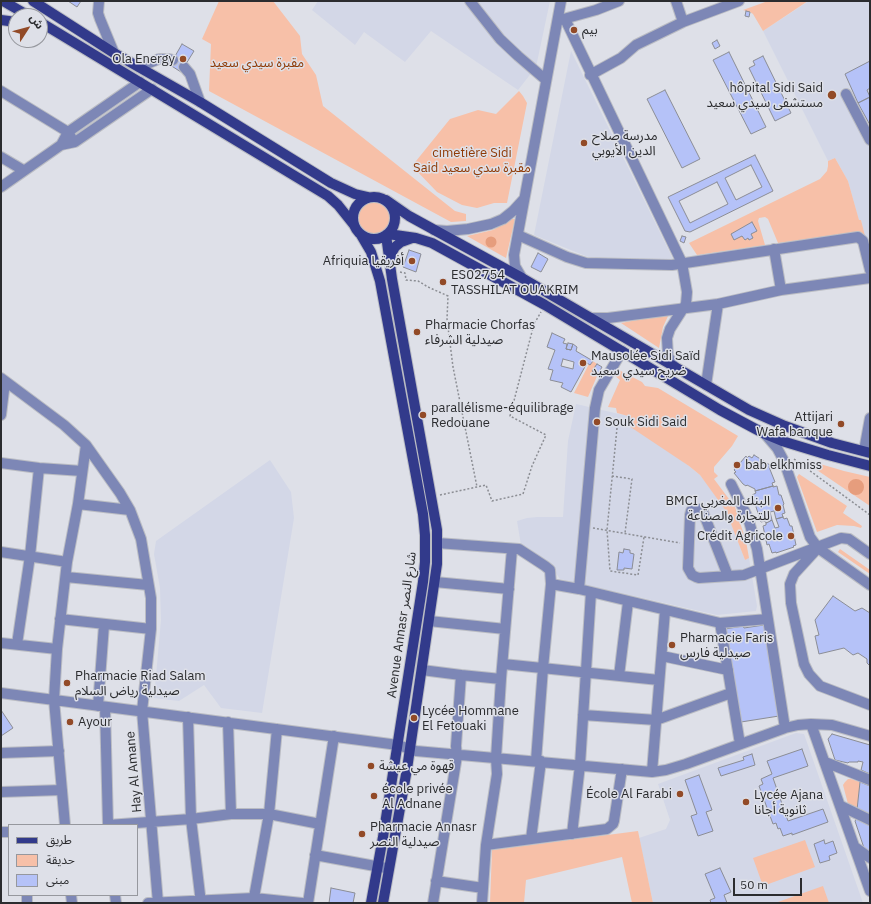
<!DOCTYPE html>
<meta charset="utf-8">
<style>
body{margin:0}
#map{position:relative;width:871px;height:904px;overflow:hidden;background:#dee0e8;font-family:"IBM Plex Sans","Noto Sans Arabic",sans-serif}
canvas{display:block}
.frame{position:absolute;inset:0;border:2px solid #2b2c2f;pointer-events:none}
.legend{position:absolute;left:8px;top:824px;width:130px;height:72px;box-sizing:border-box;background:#dee0e8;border:1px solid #96989e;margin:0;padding:5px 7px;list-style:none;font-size:12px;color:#2b2c2f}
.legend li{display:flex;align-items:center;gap:8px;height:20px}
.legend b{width:20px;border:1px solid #96989e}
.north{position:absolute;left:8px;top:8px;width:40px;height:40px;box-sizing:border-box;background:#dee0e8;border:1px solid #96989e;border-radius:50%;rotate:54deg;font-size:11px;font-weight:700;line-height:16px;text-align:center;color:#2b2c2f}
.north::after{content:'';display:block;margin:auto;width:14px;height:18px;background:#924a27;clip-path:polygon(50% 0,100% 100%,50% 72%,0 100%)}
.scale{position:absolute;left:733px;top:878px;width:69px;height:18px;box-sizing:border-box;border:2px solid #2b2c2f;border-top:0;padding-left:5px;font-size:12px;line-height:14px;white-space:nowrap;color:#2b2c2f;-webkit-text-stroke:3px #dee0e8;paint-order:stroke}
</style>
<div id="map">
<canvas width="871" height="904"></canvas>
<div class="frame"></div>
<ul class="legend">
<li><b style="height:5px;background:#323a8b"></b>طريق</li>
<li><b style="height:11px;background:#f7c0a8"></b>حديقة</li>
<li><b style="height:11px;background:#b5c2f8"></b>مبنى</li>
</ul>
<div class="north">ش</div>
<div class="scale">50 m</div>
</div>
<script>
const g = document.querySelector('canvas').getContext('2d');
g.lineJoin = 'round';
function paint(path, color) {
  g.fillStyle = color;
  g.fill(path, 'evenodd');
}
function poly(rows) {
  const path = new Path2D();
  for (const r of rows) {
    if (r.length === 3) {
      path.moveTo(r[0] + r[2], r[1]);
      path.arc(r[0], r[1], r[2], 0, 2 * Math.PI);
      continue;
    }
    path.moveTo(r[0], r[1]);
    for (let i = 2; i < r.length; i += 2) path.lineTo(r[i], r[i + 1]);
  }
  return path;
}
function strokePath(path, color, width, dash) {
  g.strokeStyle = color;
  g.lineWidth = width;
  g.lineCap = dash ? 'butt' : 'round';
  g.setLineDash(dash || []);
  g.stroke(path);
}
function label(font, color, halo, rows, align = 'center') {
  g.font = font + ' "IBM Plex Sans","Noto Sans Arabic",sans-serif';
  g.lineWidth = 3;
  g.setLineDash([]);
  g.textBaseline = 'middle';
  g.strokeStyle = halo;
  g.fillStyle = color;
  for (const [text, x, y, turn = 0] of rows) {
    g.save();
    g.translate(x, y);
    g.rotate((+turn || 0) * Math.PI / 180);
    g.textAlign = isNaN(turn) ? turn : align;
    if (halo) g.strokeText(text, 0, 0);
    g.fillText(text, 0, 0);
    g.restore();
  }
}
const built = poly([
 [318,1,550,1,536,67,518,90,431,31,405,62,364,32,355,45,312,10],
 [809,1,870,1,870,259,861,220,859,221,848,181,835,158,828,161,763,31],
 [571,51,673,259,588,257,534,235],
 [576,404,628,416,700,475,706,482,726,511,745,560,749,558,757,606,756,611,717,615,560,579,550,564,527,547,521,545,517,521,527,518,537,517,563,517,568,441],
 [270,460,291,492,294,518,262,713,221,708,204,685,179,701,154,698,161,620,160,588,154,554,156,541],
 [796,733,804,734,863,903,653,903,639,838,666,829,670,820,658,784]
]);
const green = poly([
 [219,1,273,1,300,36,302,54,316,75,323,106,455,211,466,214,466,221,451,222,209,91,211,44,202,39],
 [768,1,808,1,763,31,753,14,750,12,743,10],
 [519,91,523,96,527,103,507,203,494,203,477,208,462,205,437,192,412,166,450,119,478,110,496,114],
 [835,158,848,181,859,220,861,220,865,236,860,232,856,232,778,243,768,219,765,217,759,218,758,221,765,245,697,255,689,243,820,179,827,171,828,166,828,161],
 [374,218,16],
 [512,219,515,219,506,258,467,236,493,230],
 [669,314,663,327,659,348,621,323],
 [593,361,597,364,593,371,598,374,588,397,574,393,589,364,590,365],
 [617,369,642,382,645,386,658,388,738,436,732,446,714,467,714,472,718,476,714,479,735,507,746,541,749,558,745,560,726,511,700,475,689,466,626,424,628,416,617,413,616,408,608,407,620,380,614,375],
 [810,461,844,471,870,477,870,506,808,464],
 [799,474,847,506,843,513,862,526,861,528,854,526,837,525,817,532,797,477],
 [840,549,870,570,870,574,838,552],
 [848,779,851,779,860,782,857,810,848,804,843,785,845,782],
 [638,831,653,903,632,903,622,857,526,880,524,903,490,903,492,850],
 [805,840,815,867,763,886,753,858],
 [823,886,829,903,779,903,778,902]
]);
const forest = poly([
 [491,242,5.5],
 [856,487,8]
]);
const building = poly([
 [68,1,81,1,77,7,68,1],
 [746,11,750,12,749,17,745,16,746,11],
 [717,40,720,46,715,49,712,43,717,40],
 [182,44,194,51,181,72,170,65,182,44],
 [729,52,766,127,751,134,713,60,729,52],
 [763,56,791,113,775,121,749,68,755,65,753,61,763,56],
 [870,61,870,88,867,90,870,97,858,103,845,74,870,61],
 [665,90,700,159,682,168,647,99,665,90],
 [870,97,870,125,858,103,870,97],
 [755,155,773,191,690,232,685,231,668,197,755,155],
 [751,165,762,187,736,200,725,178,751,165],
 [717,182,728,204,690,223,679,201,717,182],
 [752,222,757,231,751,234,753,238,749,240,748,238,745,240,742,236,734,240,731,234,752,222],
 [682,236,686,237,684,243,680,241,682,236],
 [409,250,421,254,416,272,403,267,409,250],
 [538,253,548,259,541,272,531,267,538,253],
 [552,333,565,339,563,343,567,344,566,349,571,350,573,344,577,347,576,351,593,361,590,365,587,363,571,392,561,387,563,383,550,380,553,370,548,369,555,350,547,347,552,333],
 [563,359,574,362,573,369,561,366,563,359],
 [568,343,573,344,571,350,566,349,568,343],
 [597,364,602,367,598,374,592,371,597,364],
 [754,455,770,465,769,467,775,482,772,483,773,486,755,491,755,489,747,485,746,486,743,484,734,473,736,472,734,470,746,456,747,458,749,456,752,458,754,455],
 [773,486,773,487,777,486,779,495,781,495,784,504,783,505,785,513,782,514,783,517,776,519,774,511,770,512,772,520,766,523,765,521,761,522,752,495,756,493,755,491,773,486],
 [783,517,784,519,787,518,790,526,792,526,796,545,793,546,794,547,776,553,776,552,772,553,769,544,767,545,763,526,766,525,766,523,772,520,775,528,779,527,776,519,783,517],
 [624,549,630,550,630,553,634,554,632,569,624,568,624,570,617,570,619,552,623,553,624,549],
 [833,596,855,611,862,608,870,613,870,666,867,663,867,659,858,653,853,655,844,648,819,654,815,636,819,635,815,620,833,596],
 [764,625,779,716,741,722,725,629,743,626,744,628,764,625],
 [1,710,13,728,1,736,1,710],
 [832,734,870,745,870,774,861,770,863,762,858,761,858,762,849,762,848,763,835,760,828,739,832,734],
 [802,749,808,766,773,778,788,821,823,809,828,822,792,835,792,833,783,836,780,828,778,829,776,823,773,824,759,786,763,784,761,779,772,774,767,761,802,749],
 [752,754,755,765,721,776,718,768,744,760,743,757,752,754],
 [699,775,712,810,706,812,713,831,698,836,691,816,697,814,685,780,699,775],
 [860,782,870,786,870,816,857,810,860,782],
 [857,818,870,824,870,852,864,848,855,821,857,818],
 [824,840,825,844,833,841,837,853,829,856,830,860,820,863,814,844,824,840],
 [720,868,731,892,724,895,727,903,711,903,710,900,715,898,705,874,720,868],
 [331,888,355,893,353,903,329,903,331,888]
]);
const path = poly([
 [400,272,405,273,406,280,418,281,428,287,448,296,447,319,453,367,477,487],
 [617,428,607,530,610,571,638,575,644,537],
 [794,459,870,515],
 [612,476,632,479,625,533],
 [440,495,486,485,492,501,523,494,532,466,546,435,510,416,534,324,541,312],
 [593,528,680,543]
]);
const minor = poly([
 [99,1,98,13,100,19,114,53],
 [470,1,500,39,518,56,546,80],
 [676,1,683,22],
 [565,19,682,263,687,292,686,304,670,329,667,338,668,356,674,366],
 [560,20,596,10,619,1],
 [139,67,159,59,169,59,173,60],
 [184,67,190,74,200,102],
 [590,75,621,58,636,45,683,22,739,1],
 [1,91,68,132,71,137],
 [846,94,870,140],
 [61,145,68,132,140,82],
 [1,157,23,170],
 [1,187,61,145,75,142,152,89],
 [434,230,447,231,468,229,491,224,503,219,513,211,524,199],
 [518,235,567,257,586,263,672,265,858,237,863,241,870,270],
 [774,249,781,290],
 [522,278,515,266,514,255,561,1],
 [591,318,608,318,718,304,781,290,870,278],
 [1,378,64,425,86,445,120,493,130,510,141,539,151,598,151,629,142,711,158,903],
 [706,385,718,304],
 [1,415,5,382],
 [765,434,777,448,784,461,810,537,818,548,870,585],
 [864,451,870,418],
 [1,463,39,468,82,471],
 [731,484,748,518,757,549,785,728],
 [78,504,130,510],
 [437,543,519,549,545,566,550,570,551,584,543,668,536,761],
 [816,550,794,574,790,584,791,603,804,664,809,674,820,686,870,705],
 [1,552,67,562],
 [728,576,703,512,700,509,694,509,691,511,690,515,688,568,692,575,696,577,699,578,744,575,841,538,849,539,870,554],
 [66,577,148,585],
 [435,582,509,589],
 [551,584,579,589,720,623,768,619],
 [579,589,595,408,599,390,622,351],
 [60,619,151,629],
 [429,621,505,629],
 [720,623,740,744],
 [1,643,57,649],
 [17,644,30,556,39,468],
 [662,656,728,670],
 [503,664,659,680],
 [422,670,461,675],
 [619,676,628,602],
 [1,693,398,745,416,751,652,772,666,770,686,764,785,728,798,725,811,724,832,725,870,736],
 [98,706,104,625],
 [105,707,108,825],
 [583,715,656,720,731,693],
 [188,717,191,819,201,903],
 [228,722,231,814],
 [811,724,870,891],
 [1,753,59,751],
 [825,762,870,780],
 [652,772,665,611],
 [1,792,62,790],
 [841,806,870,820],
 [65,825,54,700,57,649,67,562,78,504,86,445],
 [108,825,191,819,231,814,269,814,320,824],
 [1,832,9,832],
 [572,834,580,765,591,592],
 [531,839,541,761],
 [486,845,607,829,613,824,614,821,622,769],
 [855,847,870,858],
 [315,855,386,868],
 [436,881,483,888],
 [27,895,27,903],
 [71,895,72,903],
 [115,895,116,903],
 [148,903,254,898,302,903],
 [253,903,269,814,277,729],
 [308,903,334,736],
 [433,903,457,756,456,746,461,675,501,679],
 [482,903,486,845,497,774,496,758,501,679,512,549]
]);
const major = poly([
 [3,1,29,16],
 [33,1,114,53,200,102,331,183,355,194,368,197],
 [1,20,16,22],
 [40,22,328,196,338,205,354,225],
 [374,218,21],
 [386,200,409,216,522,278,749,410,785,426,832,443,870,453],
 [388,234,416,238,432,243,545,305,720,410,765,434,782,441,828,455,870,466],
 [361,235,371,252,380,281,423,514,425,535,425,562,423,582,383,837,371,903],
 [390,260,391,254,395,247,401,242,412,238],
 [383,903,407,769,437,564,437,530,392,279,386,235]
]);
const markers = [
 [574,30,4,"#924a27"],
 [183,59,4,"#924a27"],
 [832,95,5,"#924a27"],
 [584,143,4,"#924a27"],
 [412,261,4,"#924a27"],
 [443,282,4,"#924a27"],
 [417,332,4,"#924a27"],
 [583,363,4,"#924a27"],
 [423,415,4,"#924a27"],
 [597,422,4,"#924a27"],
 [841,424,4,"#924a27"],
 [737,465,4,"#924a27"],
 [778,508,4,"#924a27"],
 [791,536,4,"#924a27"],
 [672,645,4,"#924a27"],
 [67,683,4,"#924a27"],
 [414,718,4,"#924a27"],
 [70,722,4,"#924a27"],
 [371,766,4,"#924a27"],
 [680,794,4,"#924a27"],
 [374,796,4,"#924a27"],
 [746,802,4,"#924a27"],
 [362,834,4,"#924a27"]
];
const poiNames = [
 ["بيم",582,30],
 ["Ola Energy",175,59,"right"],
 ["hôpital Sidi Said",823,88,"right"],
 ["مستشفى سيدي سعيد",823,103,"right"],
 ["مدرسة صلاح",592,136],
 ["الدين الأيوبي",592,151],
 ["Afriquia أفريقيا",404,261,"right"],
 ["ES02754",451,275],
 ["TASSHILAT OUAKRIM",451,290],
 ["Pharmacie Chorfas",425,325],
 ["صيدلية الشرفاء",425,340],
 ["Mausolée Sidi Saïd",591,356],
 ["ضريح سيدي سعيد",591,371],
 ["parallélisme-équilibrage",431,408],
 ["Redouane",431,423],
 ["Attijari",833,417,"right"],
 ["Wafa banque",833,432,"right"],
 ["Souk Sidi Said",605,422],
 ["bab elkhmiss",745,465],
 ["BMCI البنك المغربي",770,501,"right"],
 ["للتجارة والصناعة",770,516,"right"],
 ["Crédit Agricole",783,536,"right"],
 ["Pharmacie Faris",680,638],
 ["صيدلية فارس",680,653],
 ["Pharmacie Riad Salam",75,676],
 ["صيدلية رياض السلام",75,691],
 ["Lycée Hommane",422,711],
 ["El Fetouaki",422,726],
 ["Ayour",78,722],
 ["قهوة مي عيشة",379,766],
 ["école privée",382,789],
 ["Al Adnane",382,804],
 ["École Al Farabi",672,794,"right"],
 ["Lycée Ajana",754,795],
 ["ثانوية أجانا",754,810],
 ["Pharmacie Annasr",370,827],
 ["صيدلية النصر",370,842]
];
const parkNames = [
 ["مقبرة سيدي سعيد",257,63],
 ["cimetière Sidi",472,153],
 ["Said مقبرة سدي سعيد",472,168]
];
const streetNames = [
 ["Avenue Annasr شارع النصر",402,625,-82],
 ["Hay Al Amane",134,772,-95]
];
paint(built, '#d3d7e7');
paint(green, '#f7c0a8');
paint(forest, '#e69d7d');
paint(building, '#b5c2f8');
strokePath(building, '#8b8d95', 1);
strokePath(minor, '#babcc3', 12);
strokePath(major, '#babcc3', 12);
strokePath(path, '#8c8e94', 1.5, [2, 2]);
strokePath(minor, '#7d87b6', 10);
strokePath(major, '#323a8b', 10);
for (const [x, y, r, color] of markers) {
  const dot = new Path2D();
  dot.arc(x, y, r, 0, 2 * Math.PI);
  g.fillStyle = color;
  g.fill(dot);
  strokePath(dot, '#dee0e8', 1.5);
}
label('13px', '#2b2c2f', '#dee0e8', poiNames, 'left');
label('13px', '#8f3a06', '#dee0e8', parkNames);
label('13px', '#2b2c2f', '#dee0e8', streetNames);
</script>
